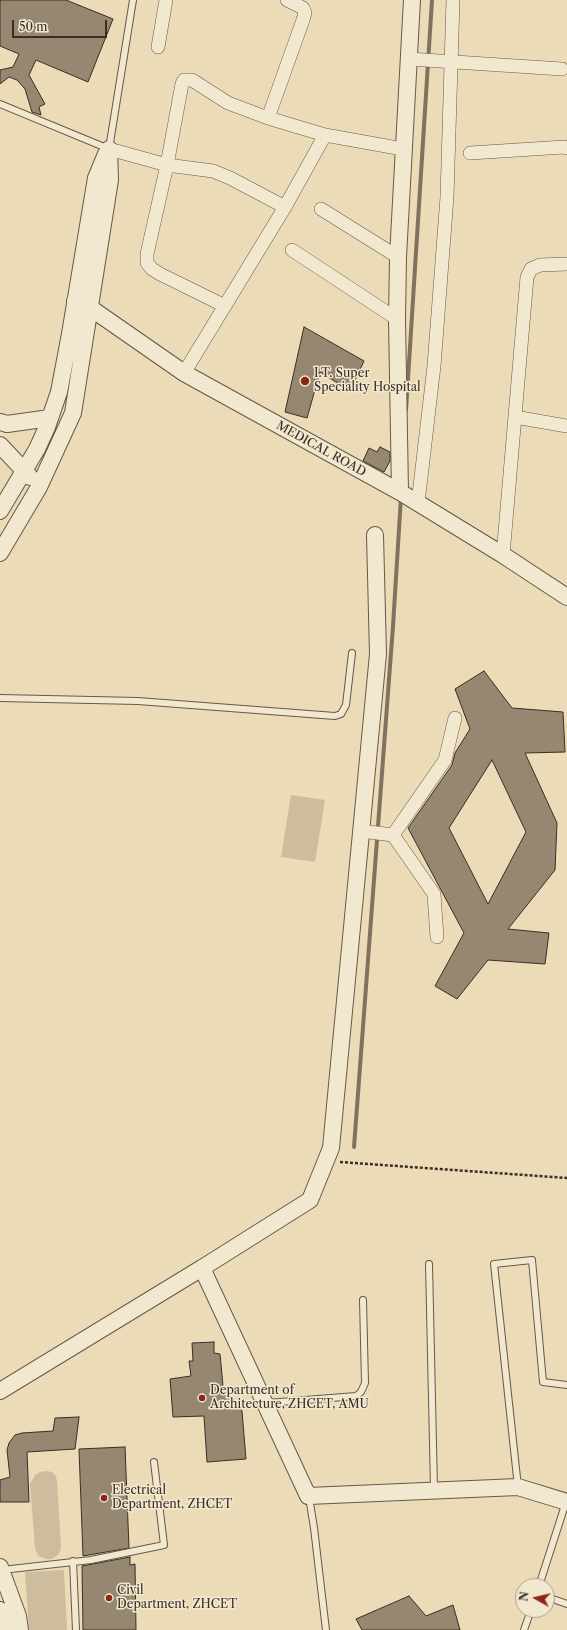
<!DOCTYPE html>
<html>
<head>
<meta charset="utf-8">
<style>
  body { margin:0 }
  #map { position:relative; width:567px; height:1630px; overflow:hidden; background:#ebdbb6; font-family:"Libre Caslon Text",serif }
  canvas { display:block }
  .north { position:absolute; left:515px; top:1578px; width:40px; height:40px; box-sizing:border-box; background:#f2e8d0; border:1px solid #a89d8c; border-radius:50%; rotate:278deg; font-size:11px; font-weight:700; line-height:16px; text-align:center; color:#3a2d27 }
  .north::after { content:''; display:block; margin:auto; width:14px; height:18px; background:#8f2418; clip-path:polygon(50% 0,100% 100%,50% 72%,0 100%) }
  .scale { position:absolute; left:12px; top:20px; width:95px; height:18px; box-sizing:border-box; border:2px solid #3a2d27; border-top:0; padding-left:5px; font-size:12px; line-height:14px; white-space:nowrap; color:#3a2d27; -webkit-text-stroke:3px #f2e8d0; paint-order:stroke }
</style>
</head>
<body>
<div id="map">
<canvas width="567" height="1630"></canvas>
<div class="north">N</div>
<div class="scale">50 m</div>
</div>
<script>
const c = document.querySelector('canvas').getContext('2d');
c.lineJoin = 'round';
function fillPath(path, color) { c.fillStyle = color; c.fill(path, 'evenodd'); }
const poly = rows => new Path2D(rows.map(r => 'M' + r).join(''));
function stroke(path, color, width, dash) { c.strokeStyle = color; c.lineWidth = width; c.lineCap = dash ? 'butt' : 'round'; c.setLineDash(dash || []); c.stroke(path); }
function label(font, color, halo, rows, align = 'center') {
  c.font = font + ' "Libre Caslon Text",serif'; c.lineWidth = 3; c.setLineDash([]); c.textBaseline = 'middle'; c.strokeStyle = halo; c.fillStyle = color; for (const [text, x, y, turn = 0] of rows) {
    c.save(); c.translate(x, y); c.rotate((+turn || 0) * Math.PI / 180); c.textAlign = isNaN(turn) ? turn : align; if (halo) c.strokeText(text, 0, 0); c.fillText(text, 0, 0); c.restore();
  }
}
fillPath(poly([
  [291,795,325,800,315,862,281,857],
  [46,1471,52,1472,56,1476,57,1482,61,1547,59,1554,52,1559,46,1559,38,1556,35,1548,30,1484,35,1475,40,1472],
  [64,1570,67,1630,29,1630,25,1572]
]), '#cdbd9e');
stroke(poly([
  [406,410,432,0],
  [354,1147,393,626,401,497]
]), '#80725f', 4);
const building = poly([
  [0,0,66,0,113,19,88,82,36,60,29,75,45,104,39,107,41,115,32,112,25,89,17,80,9,77,0,84,0,70,13,67,19,54,0,46,0,0],
  [304,327,364,361,350,391,320,372,307,418,285,412,304,327],
  [380,447,390,452,390,461,384,472,363,461,369,448,377,452,380,447],
  [484,671,512,708,563,712,565,752,525,753,557,823,555,870,508,929,549,933,545,964,488,960,457,999,435,986,464,933,408,828,452,765,455,753,470,729,455,689,484,671],
  [492,760,526,832,488,904,449,828,492,760],
  [214,1342,214,1353,220,1354,223,1386,242,1411,246,1459,207,1462,204,1416,173,1417,170,1379,191,1376,189,1361,193,1361,192,1343,214,1342],
  [79,1417,75,1449,27,1452,29,1502,0,1502,0,1480,10,1477,7,1450,9,1443,15,1435,22,1433,53,1431,55,1418,79,1417],
  [125,1447,129,1548,83,1556,79,1449,125,1447],
  [130,1557,130,1565,135,1564,136,1630,83,1630,82,1566,130,1557],
  [409,1596,426,1616,453,1605,460,1630,362,1630,356,1619,409,1596]
]);
fillPath(building, '#968771');
stroke(building, '#3a2d27', 1);
const service = poly([
  [0,104,109,149,133,0],
  [0,698,138,701,335,716,341,714,346,705,352,653],
  [429,1264,434,1489],
  [267,1403,356,1396,361,1392,365,1383,363,1300],
  [518,1487,494,1264,532,1260,543,1382,567,1385],
  [309,1497,314,1528,326,1630],
  [73,1561,76,1630],
  [2,1570,91,1560,164,1545,154,1462],
  [539,1586,566,1502],
  [547,1597,567,1604],
  [524,1630,531,1610]
]);
const minor = poly([
  [158,47,166,0],
  [409,59,562,69],
  [268,118,303,20,305,13,303,8,287,0],
  [109,149,167,165,213,171,230,178,285,207],
  [470,153,564,147,567,148],
  [321,209,398,257],
  [292,250,397,319],
  [225,306,160,274,152,269,147,263,147,254,167,165,182,84,184,80,192,80,228,103,268,118,325,135,403,149],
  [184,373,285,207,325,135],
  [515,417,567,426],
  [418,503,434,366,447,197,453,0],
  [503,555,527,277,531,269,540,265,567,264],
  [361,831,393,835,434,894,437,937],
  [393,835,445,760,455,718]
]);
const tertiary = poly([
  [75,301,89,307,184,373,400,492,503,555,567,597],
  [0,422,7,424,50,418],
  [0,445,30,477],
  [400,492,397,319,398,257,412,0],
  [0,511,37,449,47,427,59,392,70,334,96,178,106,154],
  [0,553,39,487,73,413,110,180,109,149],
  [202,1268,310,1200,331,1148,378,654,375,535],
  [0,1391,202,1268,308,1496,518,1487,567,1502],
  [0,1567,18,1616,20,1630],
  [0,1610,5,1630]
]);
stroke(service, '#66584b', 8);
stroke(minor, '#66584b', 14);
stroke(tertiary, '#66584b', 18);
stroke(poly([
  [340,1162,567,1178]
]), '#3a2d27', 2.5, [3, 2]);
stroke(service, '#f2e8d0', 6);
stroke(minor, '#f2e8d0', 13);
stroke(tertiary, '#f2e8d0', 16);
for (const [x, y, r, color] of [
  [305,381,5,"#8f2418"],
  [202,1398,4,"#8f2418"],
  [104,1498,4,"#8f2418"],
  [109,1598,4,"#8f2418"]
]) { const dot = new Path2D(); dot.arc(x, y, r, 0, 2 * Math.PI); c.fillStyle = color; c.fill(dot); stroke(dot, '#f2e8d0', 1.5); }
label('12px', '#3a2d27', '#f2e8d0', [
  ["I.T. Super",314,374],
  ["Speciality Hospital",314,388],
  ["Department of",210,1391],
  ["Architecture, ZHCET, AMU",210,1405],
  ["Electrical",112,1491],
  ["Department, ZHCET",112,1505],
  ["Civil",117,1591],
  ["Department, ZHCET",117,1605]
], 'left');
label('12px', '#3a2d27', '#f2e8d0', [
  ["MEDICAL ROAD",321,449,29]
]);
</script>
</body>
</html>
